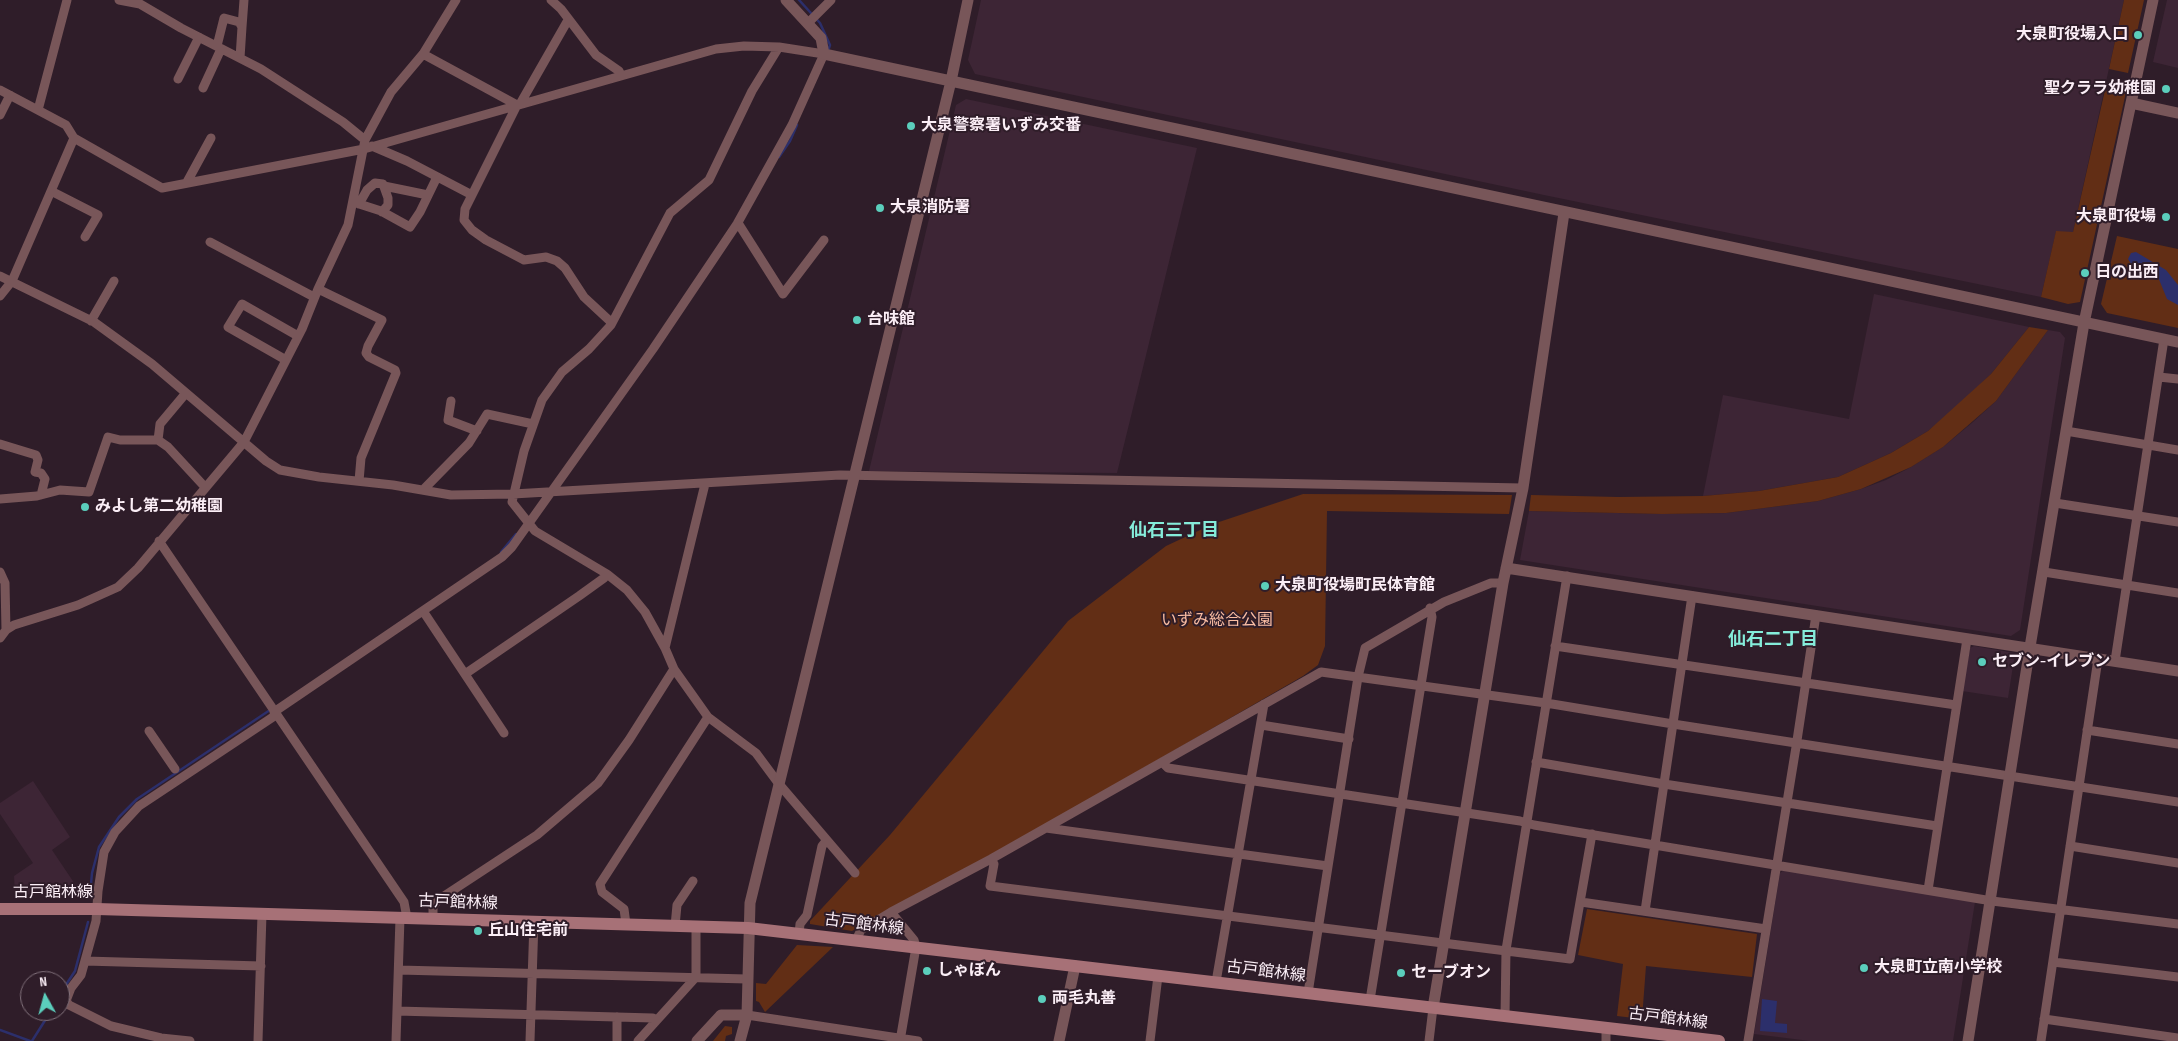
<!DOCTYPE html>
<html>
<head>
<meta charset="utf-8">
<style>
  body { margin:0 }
  #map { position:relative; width:2178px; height:1041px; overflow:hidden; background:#2f1d29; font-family:"Sofia Sans Condensed",sans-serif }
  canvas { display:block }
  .north { position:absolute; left:20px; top:971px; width:50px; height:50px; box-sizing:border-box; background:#2f1d29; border:1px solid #81717b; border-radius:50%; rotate:353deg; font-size:14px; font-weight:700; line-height:20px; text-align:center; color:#fbeef6 }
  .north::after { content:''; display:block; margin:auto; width:18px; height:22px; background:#5bcebc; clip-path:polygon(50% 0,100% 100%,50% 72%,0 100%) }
</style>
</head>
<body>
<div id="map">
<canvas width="2178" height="1041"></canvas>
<div class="north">N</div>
</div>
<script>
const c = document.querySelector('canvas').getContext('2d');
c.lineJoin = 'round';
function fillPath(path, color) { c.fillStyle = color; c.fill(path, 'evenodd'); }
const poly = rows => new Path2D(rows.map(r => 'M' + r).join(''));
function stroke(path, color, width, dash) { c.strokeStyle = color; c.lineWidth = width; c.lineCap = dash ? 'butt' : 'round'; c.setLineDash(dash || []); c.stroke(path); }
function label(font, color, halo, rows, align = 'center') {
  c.font = font + ' "Sofia Sans Condensed","Noto Sans JP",sans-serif'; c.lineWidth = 4; c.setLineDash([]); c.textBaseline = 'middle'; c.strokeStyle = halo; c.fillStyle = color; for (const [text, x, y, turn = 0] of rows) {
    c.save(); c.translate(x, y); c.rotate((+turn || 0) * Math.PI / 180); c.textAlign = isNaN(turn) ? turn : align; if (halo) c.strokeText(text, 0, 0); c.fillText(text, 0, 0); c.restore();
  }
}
fillPath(poly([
  [981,0,2124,0,2073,232,2056,232,2041,297,1544,195,975,74,968,60],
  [2167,0,2178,0,2178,68,2153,62],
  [966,99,1197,148,1117,473,869,471,956,105],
  [1874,294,2029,327,1991,374,1960,404,1928,431,1891,453,1838,477,1759,491,1703,496,1723,395,1849,419],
  [2048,330,2060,332,2065,338,2020,630,2011,636,1520,560,1529,511,1662,514,1726,513,1818,501,1861,489,1886,480,1911,467,1943,447,1973,422,1996,401],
  [1974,646,2015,653,2008,698,1962,691,1970,648],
  [33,781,70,837,52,850,83,896,15,894,14,876,33,863,0,814,0,803],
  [1784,870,1975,902,1953,1041,1810,1041,1754,1034,1780,873]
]), '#3d2535');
fillPath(poly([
  [2124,0,2144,0,2128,73,2109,69],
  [2114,89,2126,92,2080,302,2068,304,2041,297,2056,231,2073,232,2105,90,2113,92],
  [2117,236,2178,249,2178,328,2107,313,2101,304],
  [2029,327,2048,330,1996,401,1943,447,1911,467,1861,489,1818,501,1726,513,1662,514,1529,511,1531,495,1618,497,1703,496,1759,491,1838,477,1891,453,1928,431,1991,374],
  [1303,494,1512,495,1509,514,1327,511,1325,646,1318,665,1303,676,1000,851,889,909,852,931,810,924,810,921,890,835,1068,621,1166,546,1213,524],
  [1587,909,1757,934,1752,977,1646,966,1642,1019,1617,1016,1623,964,1578,955],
  [797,945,833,947,765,1012,759,1002,756,1001,756,983,766,984],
  [725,1026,732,1027,732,1034,726,1036,725,1041,713,1041]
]), '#622e15');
fillPath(poly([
  [2136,252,2166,270,2178,285,2178,305,2167,299,2158,277,2148,271,2135,270,2128,259,2131,253],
  [1762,999,1777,1001,1775,1023,1787,1024,1787,1033,1760,1031]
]), '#2c2f6b');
stroke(poly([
  [799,0,820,23,830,45,828,51],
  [779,157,790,141,797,125],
  [501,552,516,534],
  [90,895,92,873,99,847,119,817,137,799,270,710],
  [60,994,75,971,88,922],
  [0,1030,30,1041],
  [32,1041,51,1011]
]), '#2c2f6b', 2.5);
stroke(poly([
  [119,0,140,4,181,28,261,69,343,122,365,140],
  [551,0,561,9,596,55,619,71,621,75],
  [808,23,831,0],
  [242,27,244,0],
  [217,46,224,18,239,22,242,27,240,58],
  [779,47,752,91,709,180,670,213,611,325,589,349,562,372,542,400,524,451,512,502,535,531,607,574,627,590,645,612,665,648,674,669,708,717,756,753,779,784,855,873],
  [423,54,517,105,465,209,464,220,472,230,486,240,524,260,546,257,557,261,565,268,584,297,612,323],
  [178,79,199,37],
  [203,88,221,49],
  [0,90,66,125,74,138,162,188,364,149,716,49,744,46,779,47,824,54,792,125,737,224,653,349,512,547,502,557,274,712],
  [520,104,568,20],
  [38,110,67,0],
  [0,115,10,95],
  [372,146,407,161,472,195],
  [187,182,211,138],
  [384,186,428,195],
  [51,191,98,215,85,237],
  [353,202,381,211,410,227,420,212,437,177],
  [359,204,367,190,375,183,383,184,388,198,388,205,382,212],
  [738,223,783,294,824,240],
  [210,242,314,297],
  [0,276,94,322,152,364,266,461,280,470,319,477,393,485,451,495,513,494,840,475,1523,488],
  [318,289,382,320,368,346,366,353,369,357,395,370,396,373,361,458,359,481],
  [0,296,12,281,74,138],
  [91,321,114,281],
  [286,360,228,327,242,304,298,336],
  [2159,377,2178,379],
  [451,401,448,420,477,431],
  [2066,431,2178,450],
  [158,440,160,424,186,393],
  [0,444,36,455,38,460,35,472,41,473,45,479,41,495],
  [423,490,469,443,487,414,533,424],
  [0,499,37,496,60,490,89,492,108,437,120,440,158,440,168,447,204,486],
  [2055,503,2178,522],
  [159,541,404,902,407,918],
  [0,572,5,583,6,630],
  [2044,572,2178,593],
  [423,611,504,733],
  [0,638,6,630,14,625,78,605,118,587,138,568,244,442,302,329,318,289,348,225,365,140,391,92,423,54,456,0],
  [1555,646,1956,705],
  [665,648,705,484],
  [2115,661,2164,339],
  [465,674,579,596,604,578,607,574],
  [1261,725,1349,739],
  [2087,730,2178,744],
  [149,731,175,769],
  [1162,762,1168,768,1520,821,1534,825,1992,901,2178,924],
  [1536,762,1664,784,1937,826],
  [1046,828,1328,866],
  [2070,846,2178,863],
  [991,859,994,864,990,886,1570,959,1592,834],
  [1928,890,1967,639],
  [1581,902,1766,929],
  [1645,911,1692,596],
  [891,912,914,940,916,947,900,1041],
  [433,919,433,907,438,900,537,835,598,783,629,740,674,669],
  [626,924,624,909,602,892,600,884,708,717],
  [675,926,677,905,693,881],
  [799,934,800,924,807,915,822,846,826,841],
  [856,940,861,930,891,912,991,859,1321,672,1546,703,1673,724,2178,802],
  [85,961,261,966],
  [2053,962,2178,977],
  [399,970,747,979],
  [1216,982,1264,704],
  [1308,993,1358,677,1365,648,1444,602,1491,583,1503,583],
  [1370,1000,1432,617,1430,608],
  [397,1011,653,1018,657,1020],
  [747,1015,918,1041],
  [1505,1016,1506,950,1567,576],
  [2044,1019,2178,1038],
  [190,1041,161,1038,111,1026,69,1005,66,1001,71,988,81,975,96,921,98,891,104,852,115,832,139,806,276,715],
  [258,1041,262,914],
  [396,1041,400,918],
  [530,1041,534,921],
  [617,1041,617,1017],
  [638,1041,696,977,696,926],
  [1150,1041,1158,976],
  [1429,1041,1433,1008],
  [1606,1041,1606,1028],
  [1748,1041,1796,747,1816,615],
  [2041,1041,2098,659]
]), '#785659', 9);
stroke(poly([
  [786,0,821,38,824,54,2178,342],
  [2131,103,2178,113],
  [1506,568,2178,671],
  [1433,1008,1503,583,1523,488,1564,213],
  [697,1041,721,1015,747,1015],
  [740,1041,747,1015,750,903,951,81,968,0],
  [1059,1041,1075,966],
  [1968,1041,2030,647,2084,323,2153,0]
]), '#785659', 11);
stroke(poly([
  [0,909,97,909,748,928,1719,1041]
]), '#a77177', 12);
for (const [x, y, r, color] of [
  [2138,35,5,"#5bcebc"],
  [2166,89,5,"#5bcebc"],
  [911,126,5,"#5bcebc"],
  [880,208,5,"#5bcebc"],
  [2166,217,5,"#5bcebc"],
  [2085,273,5,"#5bcebc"],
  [857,320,5,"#5bcebc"],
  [85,507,5,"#5bcebc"],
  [1265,586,5,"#5bcebc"],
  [1982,662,5,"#5bcebc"],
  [478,931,5,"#5bcebc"],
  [1864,968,5,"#5bcebc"],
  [927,971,5,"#5bcebc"],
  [1401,973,5,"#5bcebc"],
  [1042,999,5,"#5bcebc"]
]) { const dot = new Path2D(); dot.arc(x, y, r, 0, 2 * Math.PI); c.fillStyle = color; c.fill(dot); stroke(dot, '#2f1d29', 2); }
label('bold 16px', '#fbeef6', '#2f1d29', [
  ["大泉町役場入口",2128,35,"right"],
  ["聖クララ幼稚園",2156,89,"right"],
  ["大泉警察署いずみ交番",921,126],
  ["大泉消防署",890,208],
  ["大泉町役場",2156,217,"right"],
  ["日の出西",2095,273],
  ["台味館",867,320],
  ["みよし第二幼稚園",95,507],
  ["大泉町役場町民体育館",1275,586],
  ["セブン-イレブン",1992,662],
  ["丘山住宅前",488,931],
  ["大泉町立南小学校",1874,968],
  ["しゃぼん",937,971],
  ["セーブオン",1411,973],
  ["両毛丸善",1052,999]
], 'left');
label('16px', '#fabda3', '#2f1d29', [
  ["いずみ総合公園",1217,621]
]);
label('16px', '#fbeef6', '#2f1d29', [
  ["古戸館林線",53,893],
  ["古戸館林線",458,903,2],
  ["古戸館林線",864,925,7],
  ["古戸館林線",1266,972,7],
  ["古戸館林線",1668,1019,7]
]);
label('bold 18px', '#85ecda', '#2f1d29', [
  ["仙石三丁目",1174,531],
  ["仙石二丁目",1773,640]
]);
</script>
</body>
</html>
